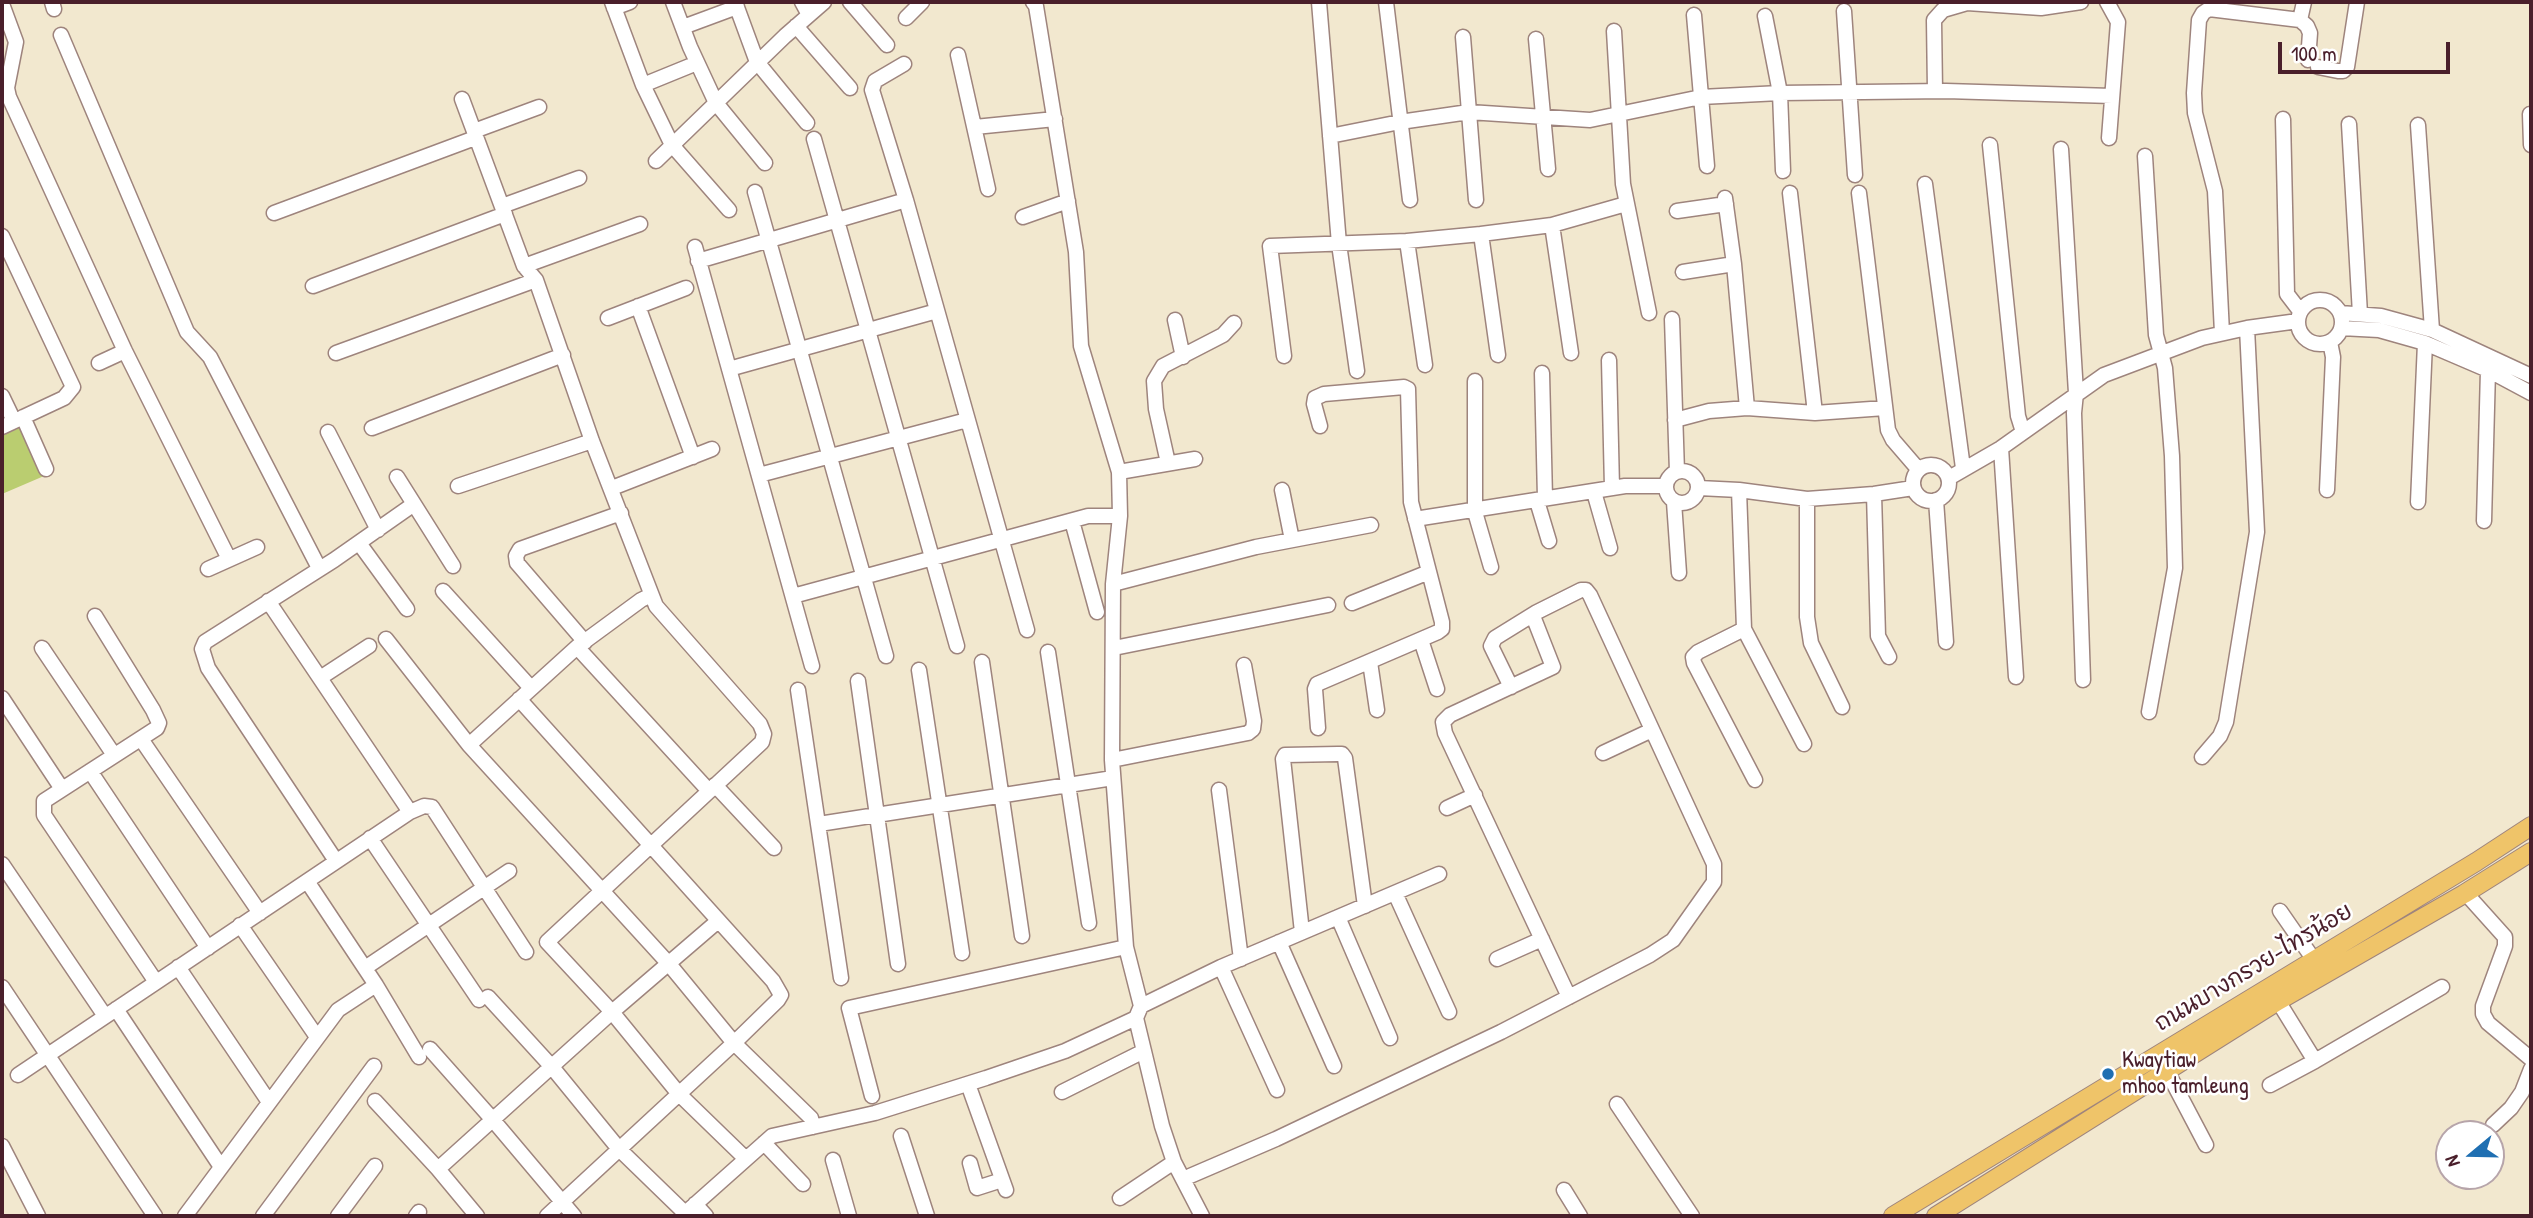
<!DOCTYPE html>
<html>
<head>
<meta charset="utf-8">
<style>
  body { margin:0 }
  #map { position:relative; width:2533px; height:1218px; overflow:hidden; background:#f2e8cf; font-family:"Patrick Hand",sans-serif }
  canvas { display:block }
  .frame { position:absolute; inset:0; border:4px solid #4a1f2b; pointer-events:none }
  .north { position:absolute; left:2435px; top:1120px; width:70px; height:70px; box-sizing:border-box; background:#fff; border:2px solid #b7a5aa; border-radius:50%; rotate:251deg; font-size:19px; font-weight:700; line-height:28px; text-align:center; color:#4a1f2b }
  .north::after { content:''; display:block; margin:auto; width:24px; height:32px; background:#1f6fb2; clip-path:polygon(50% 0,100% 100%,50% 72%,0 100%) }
  .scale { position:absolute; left:2278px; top:42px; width:172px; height:32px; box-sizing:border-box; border:4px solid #4a1f2b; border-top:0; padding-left:9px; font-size:21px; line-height:24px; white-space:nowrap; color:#4a1f2b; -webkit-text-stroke:5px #fff; paint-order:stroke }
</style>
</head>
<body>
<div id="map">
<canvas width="2533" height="1218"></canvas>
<div class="frame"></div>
<div class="north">N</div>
<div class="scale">100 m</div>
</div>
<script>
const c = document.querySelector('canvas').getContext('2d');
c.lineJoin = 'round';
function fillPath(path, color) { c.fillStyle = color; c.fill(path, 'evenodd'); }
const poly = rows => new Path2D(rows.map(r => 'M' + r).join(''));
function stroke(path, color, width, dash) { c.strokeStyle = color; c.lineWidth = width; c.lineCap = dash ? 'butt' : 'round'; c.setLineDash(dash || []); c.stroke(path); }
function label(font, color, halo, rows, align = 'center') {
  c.font = font + ' "Patrick Hand","Playpen Sans Thai",sans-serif'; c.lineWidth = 5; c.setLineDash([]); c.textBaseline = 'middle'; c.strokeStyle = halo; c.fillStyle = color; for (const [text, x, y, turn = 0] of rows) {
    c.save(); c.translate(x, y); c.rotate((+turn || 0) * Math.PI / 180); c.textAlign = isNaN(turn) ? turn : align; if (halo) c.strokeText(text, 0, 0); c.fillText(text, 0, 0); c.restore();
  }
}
fillPath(poly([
  [19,428,24,432,44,476,2,494,2,436]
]), '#bacd70');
const minor = poly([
  [52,2,54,9],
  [612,2,643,85,672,145,729,210],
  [673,2,690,47,716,103,765,163],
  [735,2,757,62,807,123],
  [802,2,809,15],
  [850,2,887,45],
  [1033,2,1036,6,1076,252,1081,346,1119,472,1120,516,1113,584,1112,760,1126,947,1141,1006,1136,1018,1162,1126,1174,1162,1202,1216],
  [1319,2,1339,244,1357,371],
  [1386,2,1410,200],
  [2107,2,2118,22,2109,138],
  [2,4,16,42,7,88,9,97,125,351,229,559],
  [614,8,630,2],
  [1844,11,1855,175],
  [1694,15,1707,166],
  [1765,16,1780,93,1783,171],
  [906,18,922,2],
  [2300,20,2304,2],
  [796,26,850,88],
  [683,27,737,7],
  [1614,31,1623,184,1649,313],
  [61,35,187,332,210,357,319,568],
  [1463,37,1476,200],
  [1536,39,1548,169],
  [958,55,988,189],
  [904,64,875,81,872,90,906,200,1027,630],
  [2318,67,2338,71,2343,71,2347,67,2357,2],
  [643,85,697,63],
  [1935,91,1934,20,1943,10,1967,3,2041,8,2081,2],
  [462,99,524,266,536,280,592,441,656,606,760,724,764,734,762,742,547,942,612,1012,679,1094,746,1159],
  [2530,114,2531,145],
  [2283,119,2287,294,2300,311],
  [2349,124,2360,314],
  [2418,125,2432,330],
  [975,127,1055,119],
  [474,131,539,107],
  [1330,136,1400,122,1469,112,1590,120,1701,97,1780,93,1946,91,2112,96],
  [814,139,957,646],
  [1990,145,2018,416,2023,432],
  [2061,149,2076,393,2074,413,2083,680],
  [2145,156,2156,335,2165,368,2172,456,2175,568,2149,712],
  [656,161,785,36,824,2],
  [1925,184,1963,468],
  [755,192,886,656],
  [1790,193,1815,413],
  [1859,193,1888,430,1893,440,1918,469],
  [1725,198,1734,264,1747,408],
  [502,206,579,178],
  [1677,211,1726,204],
  [274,213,475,138],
  [1023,217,1068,201],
  [1552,225,1571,353],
  [1481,234,1498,355],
  [2,236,73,387,64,398,2,427],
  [1407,241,1425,365],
  [695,247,812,666],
  [698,261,906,200],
  [524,266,640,224],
  [1683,272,1734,264],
  [313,286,505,214],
  '2298 322a22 22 0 1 1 44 0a22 22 0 1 1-44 0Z',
  [638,306,693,457],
  [2340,313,2381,316,2432,330,2531,376],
  [608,318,686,288],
  [1672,319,1677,472],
  [1175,320,1183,357],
  [2341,328,2379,330,2425,343,2488,370,2531,393],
  [2222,333,2215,191,2195,113,2194,93,2199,20,2203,13,2209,9,2300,20,2307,26,2310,33,2308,60],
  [336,353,536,280],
  [1284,356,1270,246,1407,241,1481,234,1552,225,1626,204],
  [1609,360,1612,488],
  [99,363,125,351],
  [729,369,937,311],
  [1542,373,1545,498],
  [1475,381,1475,512,1491,567],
  [2,396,14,421],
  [23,417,46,469],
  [1675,420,1709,411,1747,408,1815,413,1885,408],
  [372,428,563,355],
  [328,432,378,530],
  [2001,448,2016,677],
  [1168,463,1156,409,1154,381,1163,366,1223,335,1234,323],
  '1913 483a18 18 0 1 1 36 0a18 18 0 1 1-36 0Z',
  '1666 487a16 16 0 1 1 32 0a16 16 0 1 1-32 0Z',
  [1119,472,1195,459],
  [759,475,967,420],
  [397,477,453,566],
  [1949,478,2001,448,2104,375,2202,338,2247,328,2298,321],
  [458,486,592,441],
  [612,488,712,449],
  [1699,488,1739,490,1807,499,1874,494,1913,488],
  [1282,490,1292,540],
  [1739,490,1744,629,1804,744],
  [2327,490,2333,357,2330,342],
  [1594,492,1610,548],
  [1874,494,1878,636,1889,657],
  [1807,499,1807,617,1811,643,1842,707],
  [1936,500,1946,642],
  [1537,501,1549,541],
  [1674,502,1679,573],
  [2418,502,2425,343],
  [1415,519,1625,486,1666,486],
  [1072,521,1097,612],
  [2484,521,2488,370],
  [359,543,407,609],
  [208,569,257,547],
  [1113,584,1256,547,1371,525],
  [443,591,531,688],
  [651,595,641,600,577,647,469,745,669,964,734,1043,811,1118,813,1127],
  [793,596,1088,516,1120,516],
  [268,601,410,812],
  [1352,603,1429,572],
  [95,616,153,710,159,723,157,728,44,801,44,815,156,982],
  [1533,616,1553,667,1450,715,1443,722,1445,733,1569,997],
  [1744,629,1698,652,1693,657,1694,663,1755,780],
  [386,639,469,745],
  [1421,640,1437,689],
  [585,642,517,563,516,556,520,549,621,513],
  [577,647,709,791],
  [42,648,114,755],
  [1114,648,1328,605],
  [1048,652,1089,923],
  [982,662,1022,936],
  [1370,662,1377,710],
  [919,670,962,953],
  [320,678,369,646],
  [858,681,898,964],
  [798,690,841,978],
  [2,698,62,789],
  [519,699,773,981,781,995,778,1000,734,1043,547,1216],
  [1318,728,1315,689,1317,684,1438,632,1442,629,1442,622,1411,502,1408,389,1404,387,1324,394,1315,398,1314,404,1320,426],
  [141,739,260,913],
  [1603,753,1652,730],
  [2202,757,2220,736,2226,722,2257,532,2247,328],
  [1112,760,1248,733,1253,729,1254,721,1244,665],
  [90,771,208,948],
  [715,785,774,848],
  [1219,790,1241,959],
  [1447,808,1475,795],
  [819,824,1113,778],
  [370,838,479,1000],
  [336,861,208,668,202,649,205,642,334,560,414,504],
  [2,864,105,1016],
  [307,881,376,985,419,1057],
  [1395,893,1449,1012],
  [2464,894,2470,898,2505,937,2505,946,2483,1006,2483,1014,2488,1023,2531,1059],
  [2280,911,2314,960],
  [1338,917,1390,1038],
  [240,925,317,1037],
  [1302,932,1283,759,1285,755,1338,754,1342,754,1345,758,1365,906],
  [1279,942,1334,1066],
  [1497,959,1542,939],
  [178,967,269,1102],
  [1221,967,1277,1090],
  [365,968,509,871],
  [2,987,155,1216],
  [488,997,552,1067,619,1149,685,1213],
  [2278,1001,2315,1061,2442,987],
  [1141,1006,1221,967,1439,874],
  [116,1009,221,1167],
  [430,1049,493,1120,574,1216],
  [2167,1071,2206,1145],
  [18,1075,410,812,424,806,432,807,526,952],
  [968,1084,1006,1190],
  [2270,1085,2315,1061],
  [1062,1092,1144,1051],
  [872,1096,849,1008,1126,947],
  [375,1101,438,1169,477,1216],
  [1617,1104,1692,1216],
  [2493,1125,2511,1108,2522,1092,2531,1069],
  [901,1136,927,1216],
  [764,1143,803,1184],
  [2,1146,38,1216],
  [833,1160,849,1216],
  [970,1163,977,1188,1002,1180],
  [438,1169,612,1012,718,921],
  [1183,1179,1276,1139,1501,1032,1650,955,1673,940,1714,882,1714,864,1590,595,1586,590,1581,590,1537,612,1495,638,1491,646,1511,687],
  [1564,1190,1580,1216],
  [1120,1198,1174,1162],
  [695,1204,706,1216],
  [185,1216,338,1010,376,985],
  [263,1216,374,1066],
  [338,1216,375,1166],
  [416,1216,419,1212],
  [682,1216,772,1136,875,1113,986,1078,1065,1051,1136,1018]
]);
const major = poly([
  [1893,1216,2476,862,2531,826],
  [1936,1216,2278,1001,2464,894,2531,852]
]);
stroke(minor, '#9e847d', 17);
stroke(major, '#9e847d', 20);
stroke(minor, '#fff', 14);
stroke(major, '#efc469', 18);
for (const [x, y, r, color] of [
  [2108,1074,7,"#1f6fb2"]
]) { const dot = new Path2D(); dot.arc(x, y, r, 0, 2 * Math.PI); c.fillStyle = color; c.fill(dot); stroke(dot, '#fff', 2.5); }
label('23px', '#4a1f2b', '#fff', [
  ["ถนนบางกรวย-ไทรน้อย",2254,968,-31]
]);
label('23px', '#4a1f2b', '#fff', [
  ["Kwaytiaw",2122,1061],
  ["mhoo tamleung",2122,1087]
], 'left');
</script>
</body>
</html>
